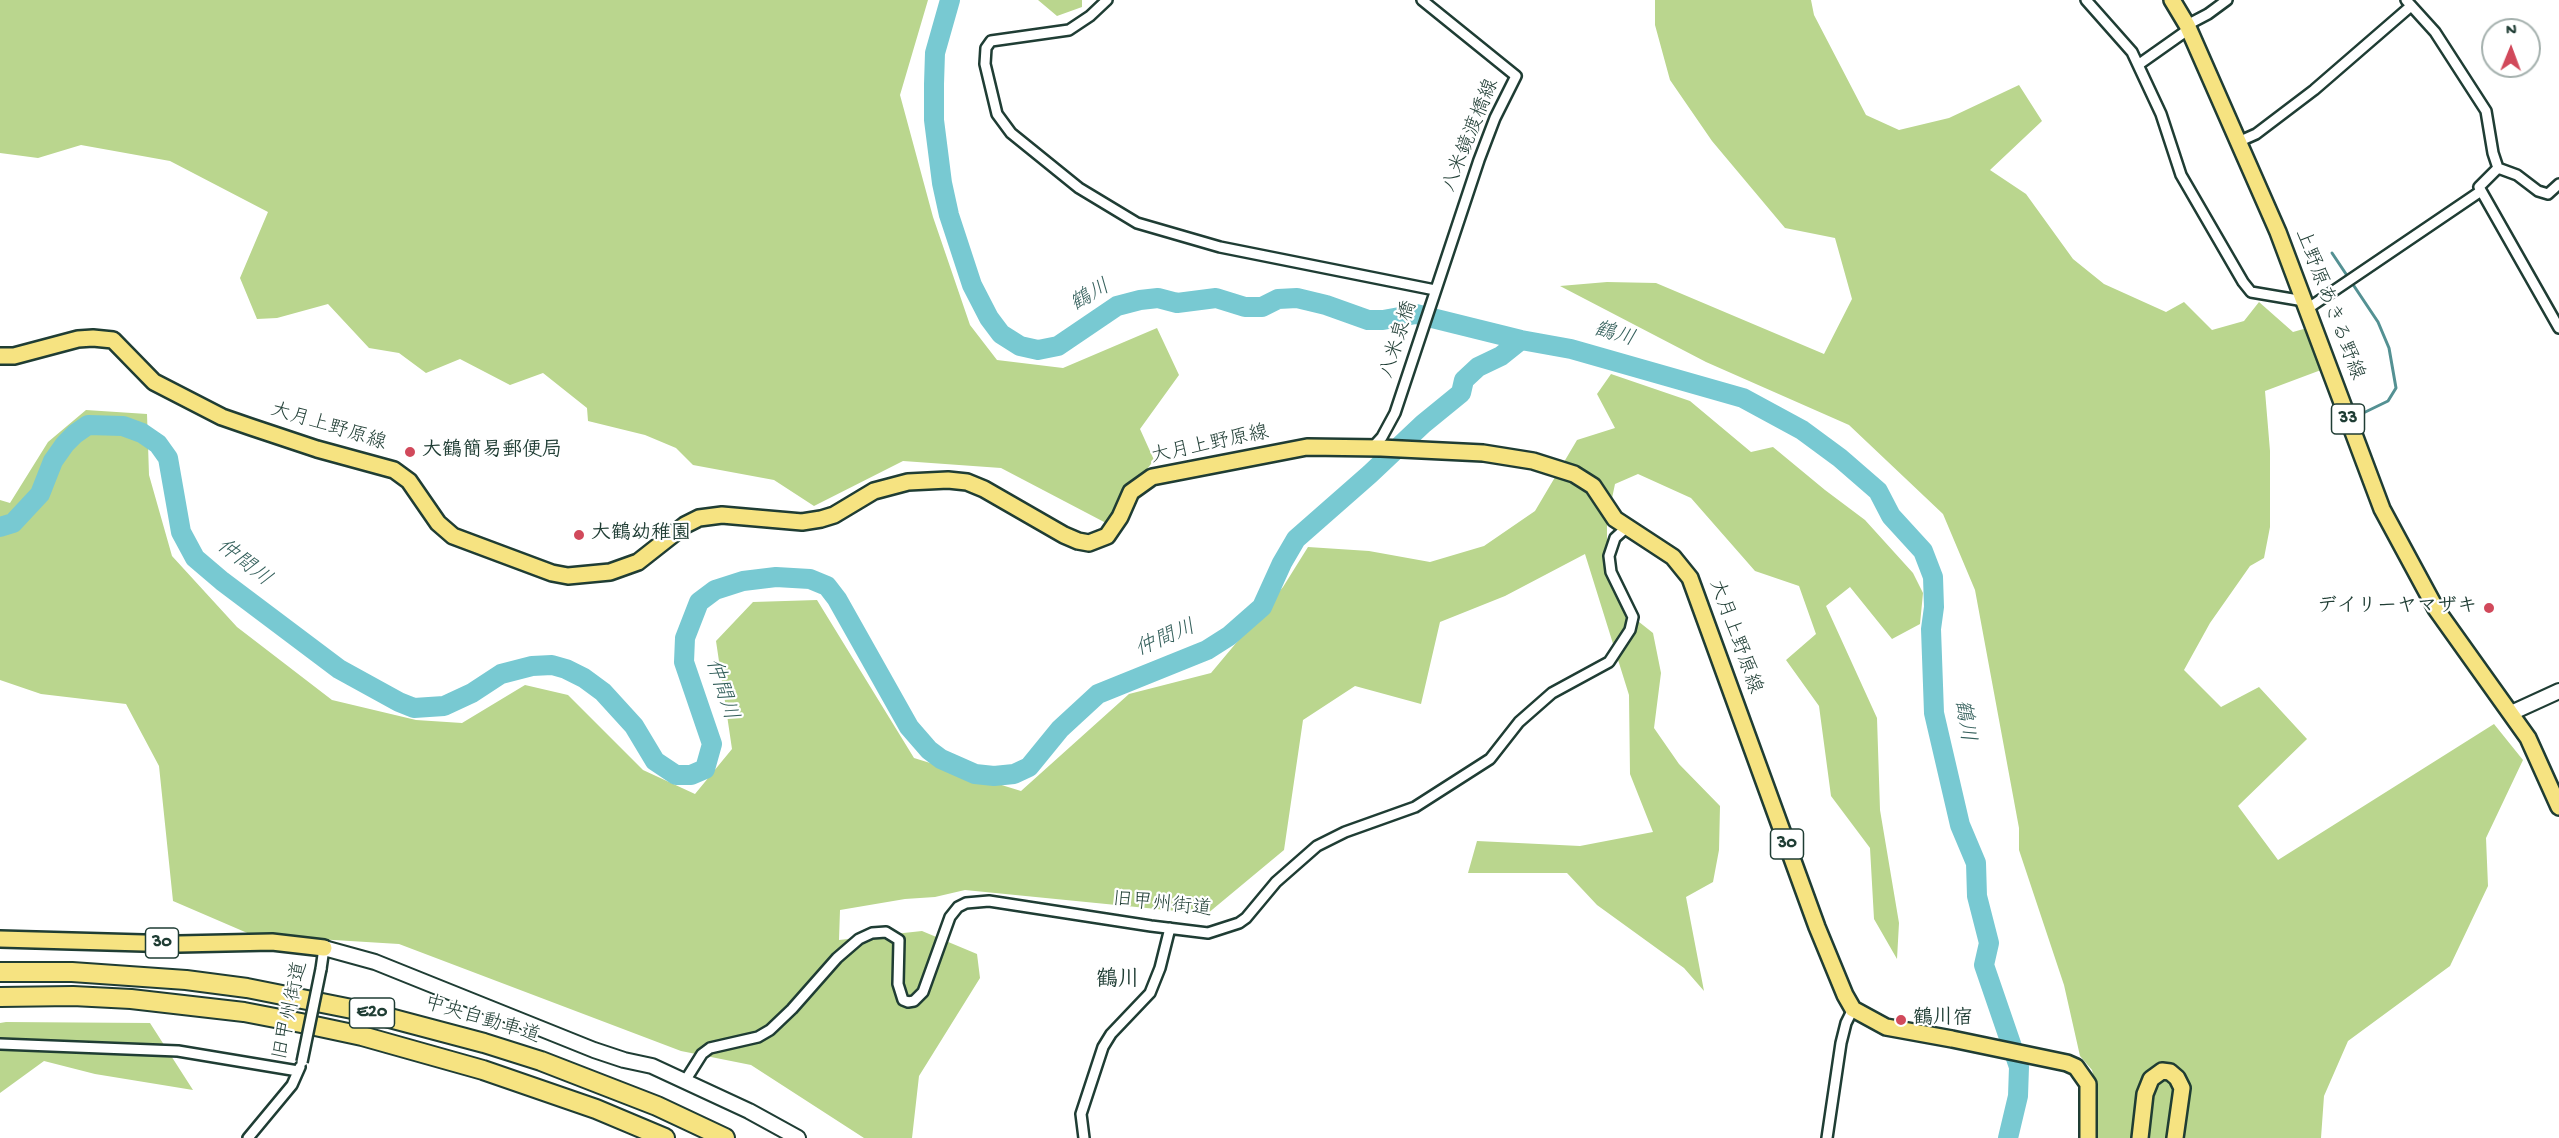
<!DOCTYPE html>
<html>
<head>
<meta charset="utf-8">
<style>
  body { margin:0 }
  #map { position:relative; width:2559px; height:1138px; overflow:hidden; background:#fff; font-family:"Gochi Hand",sans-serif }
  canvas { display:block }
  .north { position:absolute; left:2481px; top:18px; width:60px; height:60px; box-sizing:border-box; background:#fff; border:2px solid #a5b1ae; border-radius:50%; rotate:1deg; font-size:16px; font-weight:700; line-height:24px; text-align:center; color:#1f3d34 }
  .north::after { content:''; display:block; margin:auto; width:21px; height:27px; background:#d1495b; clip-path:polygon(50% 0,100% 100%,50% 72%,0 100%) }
</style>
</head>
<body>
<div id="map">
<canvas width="2559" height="1138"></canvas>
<div class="north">N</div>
</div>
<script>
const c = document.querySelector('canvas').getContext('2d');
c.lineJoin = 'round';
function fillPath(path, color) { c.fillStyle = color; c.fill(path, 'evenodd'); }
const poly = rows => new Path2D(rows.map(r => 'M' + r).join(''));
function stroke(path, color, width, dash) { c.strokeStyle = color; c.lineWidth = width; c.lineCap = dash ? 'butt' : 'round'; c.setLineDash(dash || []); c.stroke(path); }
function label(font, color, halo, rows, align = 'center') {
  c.font = font + ' "Gochi Hand","Klee One",sans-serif'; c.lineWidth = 4.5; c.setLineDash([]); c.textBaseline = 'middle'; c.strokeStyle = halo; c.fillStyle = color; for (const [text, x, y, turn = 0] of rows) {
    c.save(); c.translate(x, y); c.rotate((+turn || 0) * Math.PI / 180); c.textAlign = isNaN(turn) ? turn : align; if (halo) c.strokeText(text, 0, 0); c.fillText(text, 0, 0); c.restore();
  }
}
fillPath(poly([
  [0,0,928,0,900,95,933,217,970,325,997,360,1063,368,1157,328,1179,375,1140,429,1154,460,1106,523,1001,468,903,461,814,506,774,480,693,465,676,448,645,435,588,421,587,408,543,373,510,385,460,359,426,373,399,353,369,348,328,304,277,318,257,319,240,278,268,212,170,161,81,145,38,158,0,153],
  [1038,0,1082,0,1082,7,1057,16],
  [1655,0,1811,0,1814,15,1866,115,1899,130,1949,118,2019,85,2042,121,1990,170,2026,194,2073,259,2104,284,2166,312,2184,302,2212,330,2244,321,2259,302,2293,332,2314,326,2329,367,2265,391,2270,451,2270,527,2264,558,2250,566,2210,623,2184,670,2221,707,2259,687,2307,739,2238,806,2278,860,2494,724,2523,760,2486,838,2488,886,2450,966,2348,1041,2324,1096,2321,1138,2098,1138,2095,1082,2092,1070,2080,1056,2064,985,2019,850,2019,828,1975,590,1943,514,1849,425,1706,362,1560,286,1607,282,1656,283,1824,354,1852,299,1835,238,1785,228,1712,141,1670,80,1655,25],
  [1611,374,1690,401,1751,452,1773,447,1825,490,1865,520,1913,573,1923,593,1920,624,1892,639,1850,587,1826,606,1877,718,1880,810,1899,923,1897,959,1874,919,1870,848,1831,796,1819,706,1786,660,1816,634,1799,586,1755,571,1691,498,1638,474,1615,484,1607,522,1607,551,1629,614,1653,633,1661,673,1654,728,1679,764,1720,806,1719,850,1713,882,1686,897,1704,991,1684,968,1597,905,1567,873,1468,873,1477,841,1580,846,1653,832,1630,774,1629,695,1585,554,1505,596,1440,622,1421,704,1355,686,1303,720,1284,850,1207,914,965,890,935,897,905,899,840,910,839,940,922,931,977,954,980,978,919,1076,912,1138,864,1138,751,1065,681,1051,399,944,252,935,173,901,159,766,126,704,41,694,0,680,0,500,10,503,48,442,86,410,147,414,149,475,172,556,237,627,332,700,416,720,462,723,525,685,568,695,643,770,695,794,732,749,716,641,753,602,817,600,914,758,1021,791,1129,694,1211,673,1283,587,1308,547,1369,551,1430,562,1484,546,1535,511,1577,440,1615,428,1597,394],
  [6,1022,150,1023,193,1090,95,1074,44,1061,0,1093,0,1023]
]), '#bad68e');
stroke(poly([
  [2332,253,2378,322,2389,348,2396,388,2388,401,2355,417]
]), '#549193', 3);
stroke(poly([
  [950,0,935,53,934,84,934,120,942,183,949,215,972,285,989,318,1001,334,1020,346,1038,350,1058,346,1117,306,1140,300,1158,298,1177,303,1216,298,1245,307,1262,307,1278,299,1297,298,1326,305,1368,320,1383,320,1416,314,1521,340,1571,349,1743,398,1802,430,1840,458,1878,491,1891,516,1923,551,1933,577,1934,607,1931,629,1934,713,1960,825,1976,863,1977,896,1989,943,1984,965,2019,1067,2018,1096,2008,1138],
  [0,527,13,523,40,494,53,461,65,444,75,434,88,425,123,426,142,433,158,444,168,458,181,532,195,558,222,581,339,669,399,702,414,708,444,706,472,693,501,674,532,666,552,665,566,669,584,678,603,692,634,726,655,761,676,775,691,775,705,769,712,744,684,662,685,638,699,602,715,590,743,581,776,577,810,579,827,586,837,599,909,727,929,750,941,759,975,774,994,776,1014,774,1029,767,1060,729,1098,694,1207,650,1229,636,1262,607,1282,563,1296,539,1370,474,1423,424,1461,393,1464,380,1478,367,1501,356,1521,340]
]), '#78c9d2', 20);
const street = poly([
  [1107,0,1090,16,1069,30,991,41,986,48,985,64,997,114,1011,133,1079,188,1137,223,1220,247,1435,290],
  [2086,0,2132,52,2161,114,2181,175,2243,282,2251,292,2304,301],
  [2406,0,2435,32,2486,111,2493,153,2498,168,2479,187,2559,328],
  [2187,25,2208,14,2227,0],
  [2138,65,2189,29],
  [2238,142,2256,134,2314,90,2411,6],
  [2498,168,2517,175,2538,191,2548,194,2559,184],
  [2307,309,2481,191],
  [1372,448,1382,437,1395,413,1479,160,1495,118,1516,76,1422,0],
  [321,969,324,948],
  [0,1044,178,1051,298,1071],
  [685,1081,702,1054,710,1048,758,1037,770,1030,792,1009,837,958,859,939,872,933,886,932,899,940,898,984,903,1000,908,1002,914,1001,923,992,950,917,958,907,966,903,989,901,1151,926,1208,933,1239,923,1246,918,1276,882,1317,846,1345,832,1415,807,1490,759,1519,722,1552,693,1609,662,1630,630,1633,617,1611,572,1609,556,1615,538,1627,527],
  [248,1138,292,1085,300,1067],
  [1084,1138,1081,1114,1103,1047,1111,1034,1150,993,1160,968,1170,928],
  [1827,1138,1841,1043,1846,1023,1853,1009]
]);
const secondary = poly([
  [2511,713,2559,691],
  [324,948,375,962,594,1050,624,1060,652,1066,749,1111,798,1138]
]);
const primary = poly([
  [2172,0,2187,25,2278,232,2382,509,2436,609,2528,738,2559,807],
  [0,356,14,356,78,339,93,338,113,340,154,382,222,417,251,427,317,449,394,470,409,481,438,523,453,536,552,573,568,576,610,572,638,562,685,525,699,518,722,515,802,522,821,519,834,515,874,491,908,482,948,480,967,482,984,489,1064,535,1078,541,1089,543,1107,536,1120,517,1131,492,1152,477,1307,447,1381,448,1483,453,1533,461,1574,474,1593,486,1615,519,1673,557,1690,578,1817,927,1845,995,1853,1009,1886,1027,1952,1039,2067,1063,2076,1067,2088,1084,2088,1138],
  [0,939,179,944,272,942,324,948],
  [2140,1138,2145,1094,2151,1079,2162,1071,2170,1072,2177,1078,2182,1088,2175,1138]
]);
const highway = poly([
  [0,972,72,972,186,980,247,988,367,1012,484,1043,541,1061,657,1106,725,1138],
  [0,997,73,996,131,999,244,1012,301,1023,362,1036,483,1070,596,1109,665,1138]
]);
stroke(street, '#1f3d34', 14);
stroke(secondary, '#1f3d34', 18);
stroke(primary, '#1f3d34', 20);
stroke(highway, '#1f3d34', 22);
stroke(street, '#fff', 9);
stroke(secondary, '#fff', 14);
stroke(primary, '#f6e381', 15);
stroke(highway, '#f6e381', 18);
const streetBridge = poly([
  [302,1062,321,969]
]);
stroke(streetBridge, '#1f3d34', 14, []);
stroke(streetBridge, '#fff', 9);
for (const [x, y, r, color] of [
  [410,452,6,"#d1495b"],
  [579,535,6,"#d1495b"],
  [2489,608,6,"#d1495b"],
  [1901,1020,6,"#d1495b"]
]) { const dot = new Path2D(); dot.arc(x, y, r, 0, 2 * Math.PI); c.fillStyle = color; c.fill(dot); stroke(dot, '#fff', 2); }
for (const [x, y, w] of [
  [2348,419,33],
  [1787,844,33],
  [162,943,33],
  [372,1013,45]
]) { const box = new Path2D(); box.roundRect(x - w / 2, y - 15, w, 30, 4.5); c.fillStyle = '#fff'; c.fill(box); stroke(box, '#1f3d34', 1.5); }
label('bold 18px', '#1f3d34', null, [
  ["33",2348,419],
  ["30",1787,844],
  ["30",162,943],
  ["E20",372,1013]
]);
label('20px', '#1f3d34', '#fff', [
  ["八米鏡渡橋線",1472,136,-68],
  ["上野原あきる野線",2328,305,69],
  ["八米泉橋",1400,340,-72],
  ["大月上野原線",328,428,17],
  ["大月上野原線",1210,446,-12],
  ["大月上野原線",1734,637,70],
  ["旧甲州街道",1162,906,6],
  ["旧甲州街道",292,1011,-78],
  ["中央自動車道",482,1021,17]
]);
label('bold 20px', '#1f3d34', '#fff', [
  ["大鶴簡易郵便局",422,452],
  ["大鶴幼稚園",591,535],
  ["デイリーヤマザキ",2477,608,"right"],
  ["鶴川宿",1913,1020]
], 'left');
label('italic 21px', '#35605c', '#fff', [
  ["鶴川",1091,297,-30],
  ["鶴川",1614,336,16],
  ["仲間川",243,564,38],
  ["仲間川",1166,640,-23],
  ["仲間川",720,690,72],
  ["鶴川",1963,721,81]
]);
label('bold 22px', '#1f3d34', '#fff', [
  ["鶴川",1118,982]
]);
</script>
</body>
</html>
